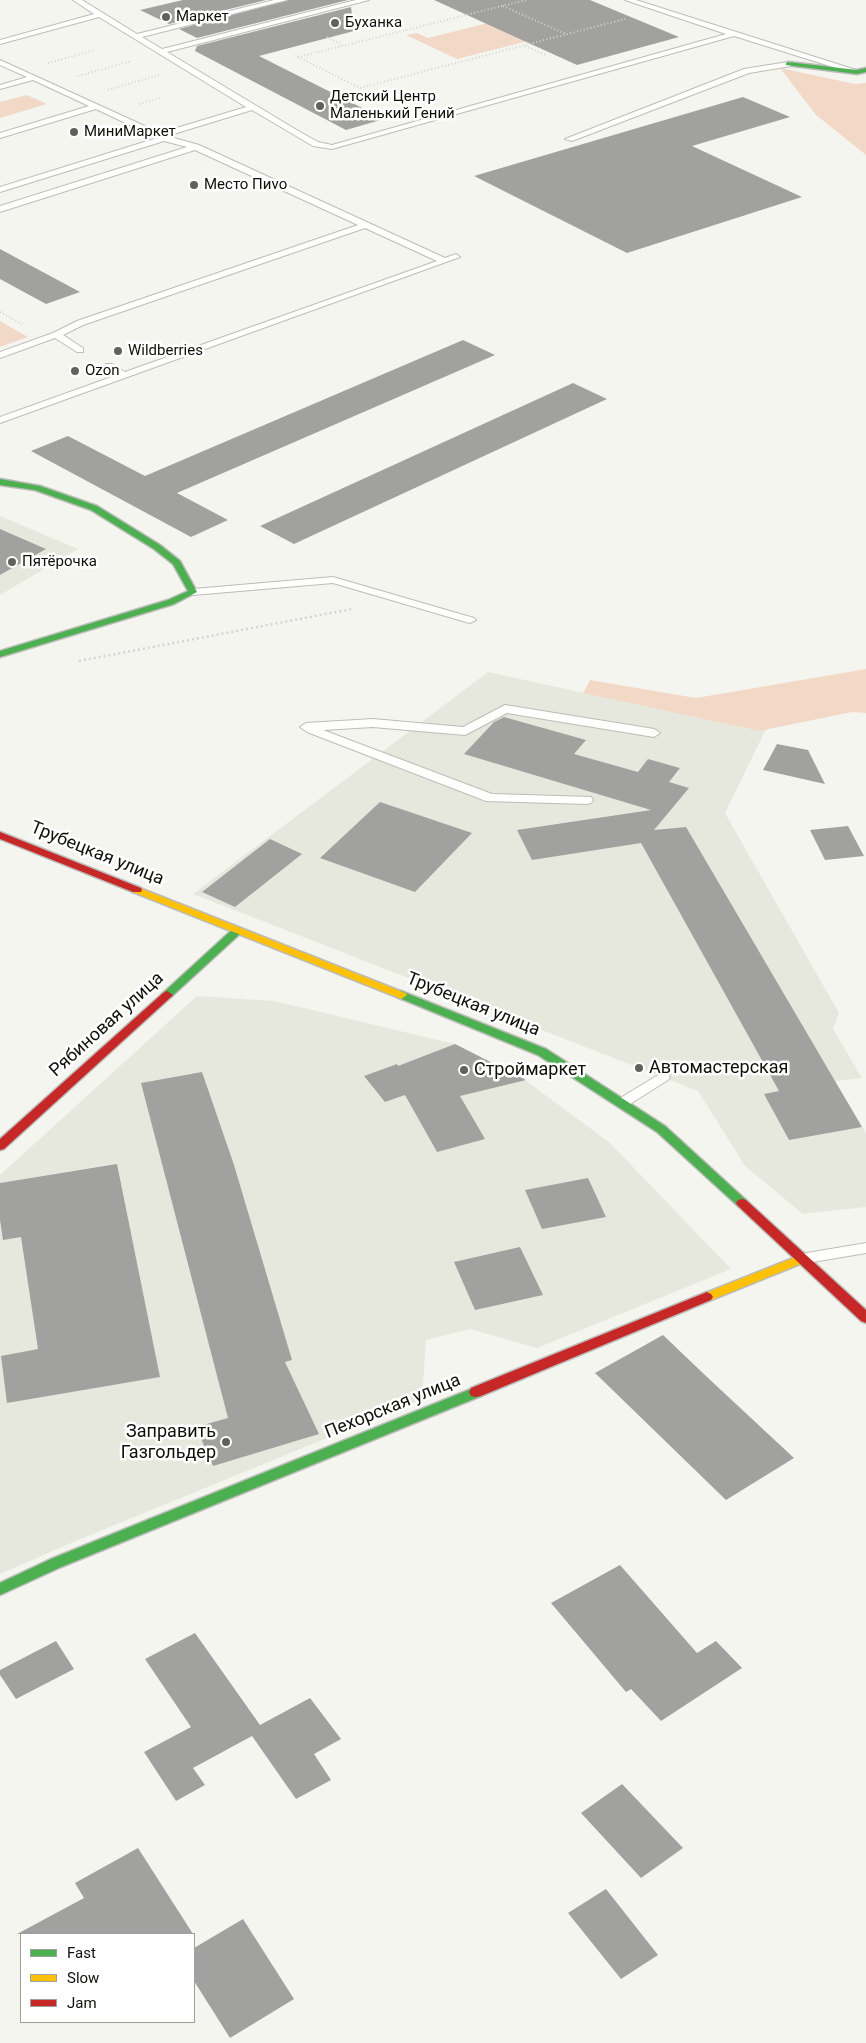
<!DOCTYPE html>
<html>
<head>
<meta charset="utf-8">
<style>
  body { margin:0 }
  #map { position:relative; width:866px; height:2043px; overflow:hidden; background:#f5f5f0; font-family:Roboto,sans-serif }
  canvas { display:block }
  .legend { position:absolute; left:20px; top:1933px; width:175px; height:90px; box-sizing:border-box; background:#fff; border:1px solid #9f9f9e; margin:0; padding:6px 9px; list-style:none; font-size:15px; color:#0f100d }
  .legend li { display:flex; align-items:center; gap:10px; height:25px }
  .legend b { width:25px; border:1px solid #9f9f9e }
</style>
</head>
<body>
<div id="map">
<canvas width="866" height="2043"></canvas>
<ul class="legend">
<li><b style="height:6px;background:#4caf50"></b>Fast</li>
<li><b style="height:6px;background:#ffc107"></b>Slow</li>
<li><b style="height:6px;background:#c62828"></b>Jam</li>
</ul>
</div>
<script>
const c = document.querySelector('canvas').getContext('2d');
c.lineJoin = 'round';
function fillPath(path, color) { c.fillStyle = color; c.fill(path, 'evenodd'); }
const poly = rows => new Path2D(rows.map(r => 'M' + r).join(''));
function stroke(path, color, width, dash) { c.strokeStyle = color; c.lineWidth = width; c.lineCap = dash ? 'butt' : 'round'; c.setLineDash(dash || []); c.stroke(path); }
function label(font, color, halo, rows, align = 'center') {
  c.font = font + ' Roboto,sans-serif'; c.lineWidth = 5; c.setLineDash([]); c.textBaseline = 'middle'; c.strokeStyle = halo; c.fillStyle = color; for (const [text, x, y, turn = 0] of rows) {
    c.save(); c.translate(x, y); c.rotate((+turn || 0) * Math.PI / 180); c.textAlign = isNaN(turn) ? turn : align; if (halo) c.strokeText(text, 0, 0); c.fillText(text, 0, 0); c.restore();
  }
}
fillPath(poly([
  [0,516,78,549,0,595],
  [488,672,759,731,766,729,725,813,839,1013,833,1029,862,1078,835,1081,866,1133,866,1207,803,1214,745,1166,698,1091,193,894],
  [197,996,274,1001,455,1044,525,1080,610,1143,731,1269,537,1348,470,1329,426,1340,422,1399,76,1541,0,1574,0,1175]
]), '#e7e8dd');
fillPath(poly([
  [516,16,556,34,457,59,406,35,417,33,428,38],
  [780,68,855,84,866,83,866,155,816,115],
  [27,95,47,104,0,118,0,102],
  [0,321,28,337,0,347],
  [866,669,866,713,852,712,759,731,583,693,590,680,696,698]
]), '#f2d9c7');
fillPath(poly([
  [183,0,266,0,169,24,140,10],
  [289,0,348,0,197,38,179,29],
  [434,0,590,0,679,37,577,65],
  [351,7,354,31,259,56,384,119,346,130,195,51,197,46],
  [743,97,790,117,692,146,802,197,627,253,474,176],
  [0,249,80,292,46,304,0,279],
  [463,340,495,355,177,493,228,520,191,537,31,451,68,436,145,476],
  [573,383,607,399,294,544,260,526],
  [0,529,46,549,0,575],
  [504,717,586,740,574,754,638,772,648,759,680,768,669,782,689,788,654,830,686,827,862,1127,789,1140,764,1094,779,1091,641,843,532,860,517,830,651,810,464,754,494,722],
  [777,744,808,750,825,784,763,770],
  [380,802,472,833,415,892,320,858],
  [848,826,864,856,825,860,810,830],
  [270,839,302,854,235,907,202,892],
  [455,1044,526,1080,460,1096,485,1139,437,1152,405,1095,385,1102,364,1076,397,1064,398,1066],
  [202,1072,234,1165,292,1360,285,1362,319,1434,213,1466,196,1427,228,1418,141,1083],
  [117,1164,160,1377,7,1403,1,1356,38,1349,21,1237,3,1240,0,1220,0,1183],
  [588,1178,606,1217,542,1229,525,1190],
  [520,1247,543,1295,475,1310,454,1262],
  [663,1335,707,1377,794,1458,726,1500,595,1373],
  [620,1565,697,1653,716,1641,742,1668,661,1721,631,1689,626,1692,551,1603],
  [195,1633,260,1725,310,1698,341,1739,314,1754,331,1780,296,1799,252,1736,193,1768,205,1785,176,1801,144,1752,191,1727,145,1659],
  [56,1641,74,1669,16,1699,0,1675,0,1670],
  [622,1784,683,1848,641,1878,581,1813],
  [138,1848,193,1934,17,1934,84,1898,75,1883],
  [606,1889,658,1955,621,1979,568,1913],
  [243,1919,294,1999,230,2038,194,1981,194,1948]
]), '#a1a29f');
const lane = poly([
  [73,0,82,0,137,34,274,0,287,0,142,37,162,49,356,0,369,0,167,52,295,129,318,142,332,145,726,34,625,0,636,0,856,70,849,72,734,36,332,149,313,146,252,110,167,136,199,145,445,258,456,254,460,257,0,423,0,417,117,375,106,368,106,364,112,364,125,372,437,261,365,228,83,325,63,335,83,348,83,352,77,352,55,338,0,358,0,352,53,333,77,321,358,225,195,150,0,212,0,206,187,147,164,141,0,192,0,187,157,138,96,109,0,138,0,133,89,106,33,80,0,89,0,85,27,77,0,65,0,60,160,133,246,107,99,17,0,44,0,40,94,14,73,0],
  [788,62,791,62,791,66,749,73,572,141,565,139,744,69,788,62],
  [333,577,474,618,476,620,470,623,466,622,333,583,193,595,188,592,193,589,333,577],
  [505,705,654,729,660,733,654,737,507,713,465,735,373,727,323,730,492,794,591,797,593,800,591,803,587,804,486,801,307,732,300,727,306,723,373,719,463,727,505,705],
  [663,1072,668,1074,670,1077,668,1080,627,1106,617,1106,615,1103,617,1100,663,1072],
  [866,1243,866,1253,801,1264,796,1263,793,1259,796,1255,801,1254,866,1243]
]);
const fast = poly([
  [788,62,857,70,866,68,866,72,857,74,786,65,786,63,788,62],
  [0,479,40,486,97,506,160,545,180,561,197,592,174,604,0,657,0,651,168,600,188,591,173,564,154,549,91,510,35,490,0,485,0,479],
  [238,927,243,930,242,932,171,997,163,997,161,995,163,993,234,928,238,927],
  [401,991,546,1049,665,1126,746,1200,748,1203,746,1206,738,1206,657,1132,538,1055,397,997,395,995,397,993,401,991],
  [476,1387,481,1388,483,1392,481,1396,61,1567,0,1595,0,1583,51,1559,476,1387]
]);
const slow = poly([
  [137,887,405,993,407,995,401,999,397,997,133,892,132,890,133,888,137,887],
  [801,1255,805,1256,807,1259,805,1262,711,1300,703,1300,701,1297,703,1294,801,1255]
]);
const jam = poly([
  [0,832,141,888,142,890,141,892,133,892,0,839,0,832],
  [167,991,173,995,171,997,4,1149,0,1150,0,1139,163,993,167,991],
  [742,1199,746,1200,866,1310,866,1323,861,1321,738,1206,736,1203,738,1200,742,1199],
  [707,1292,711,1294,713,1297,711,1300,481,1396,476,1397,471,1396,469,1392,471,1388,707,1292]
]);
stroke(lane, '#bcbcb9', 2);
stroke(fast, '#bcbcb9', 3);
stroke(slow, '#bcbcb9', 3);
stroke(jam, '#bcbcb9', 3);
stroke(poly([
  [526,0,298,57,360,88,625,19],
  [503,6,566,34],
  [327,37,343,45],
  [525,46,546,55],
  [48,63,95,50],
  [78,76,132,61],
  [108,90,159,75],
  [139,104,160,98],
  [0,312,24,325]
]), '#d3d3d2', 2, [1, 2.5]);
stroke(poly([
  [79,661,352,609]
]), '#d3d3d2', 2.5, [2, 3]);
fillPath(lane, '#fefefd');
fillPath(fast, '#4caf50');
fillPath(slow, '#ffc107');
fillPath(jam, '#c62828');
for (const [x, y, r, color] of [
  [166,17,5,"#60605c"],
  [335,23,5,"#60605c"],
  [320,106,5,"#60605c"],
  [74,132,5,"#60605c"],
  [194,185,5,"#60605c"],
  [118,351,5,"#60605c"],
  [75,371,5,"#60605c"],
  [12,562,5,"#60605c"],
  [639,1068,5,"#60605c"],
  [464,1070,5,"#60605c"],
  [226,1442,5,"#60605c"]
]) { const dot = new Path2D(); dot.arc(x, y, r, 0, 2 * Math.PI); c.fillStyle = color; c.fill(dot); stroke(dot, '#fff', 2); }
label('15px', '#0f100d', '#fff', [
  ["Маркет",176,17],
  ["Буханка",345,23],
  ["Детский Центр",330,97],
  ["Маленький Гений",330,114],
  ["МиниМаркет",84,132],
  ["Место Пиvо",204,185],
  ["Wildberries",128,351],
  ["Ozon",85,371],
  ["Пятёрочка",22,562]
], 'left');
label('18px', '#0f100d', '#fff', [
  ["Трубецкая улица",97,854,22],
  ["Трубецкая улица",473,1005,22],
  ["Рябиновая улица",107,1025,-42],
  ["Пехорская улица",393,1407,-22]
]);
label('18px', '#0f100d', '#fff', [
  ["Автомастерская",649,1068],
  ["Строймаркет",474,1070],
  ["Заправить",216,1432,"right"],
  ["Газгольдер",216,1453,"right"]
], 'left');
</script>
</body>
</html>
